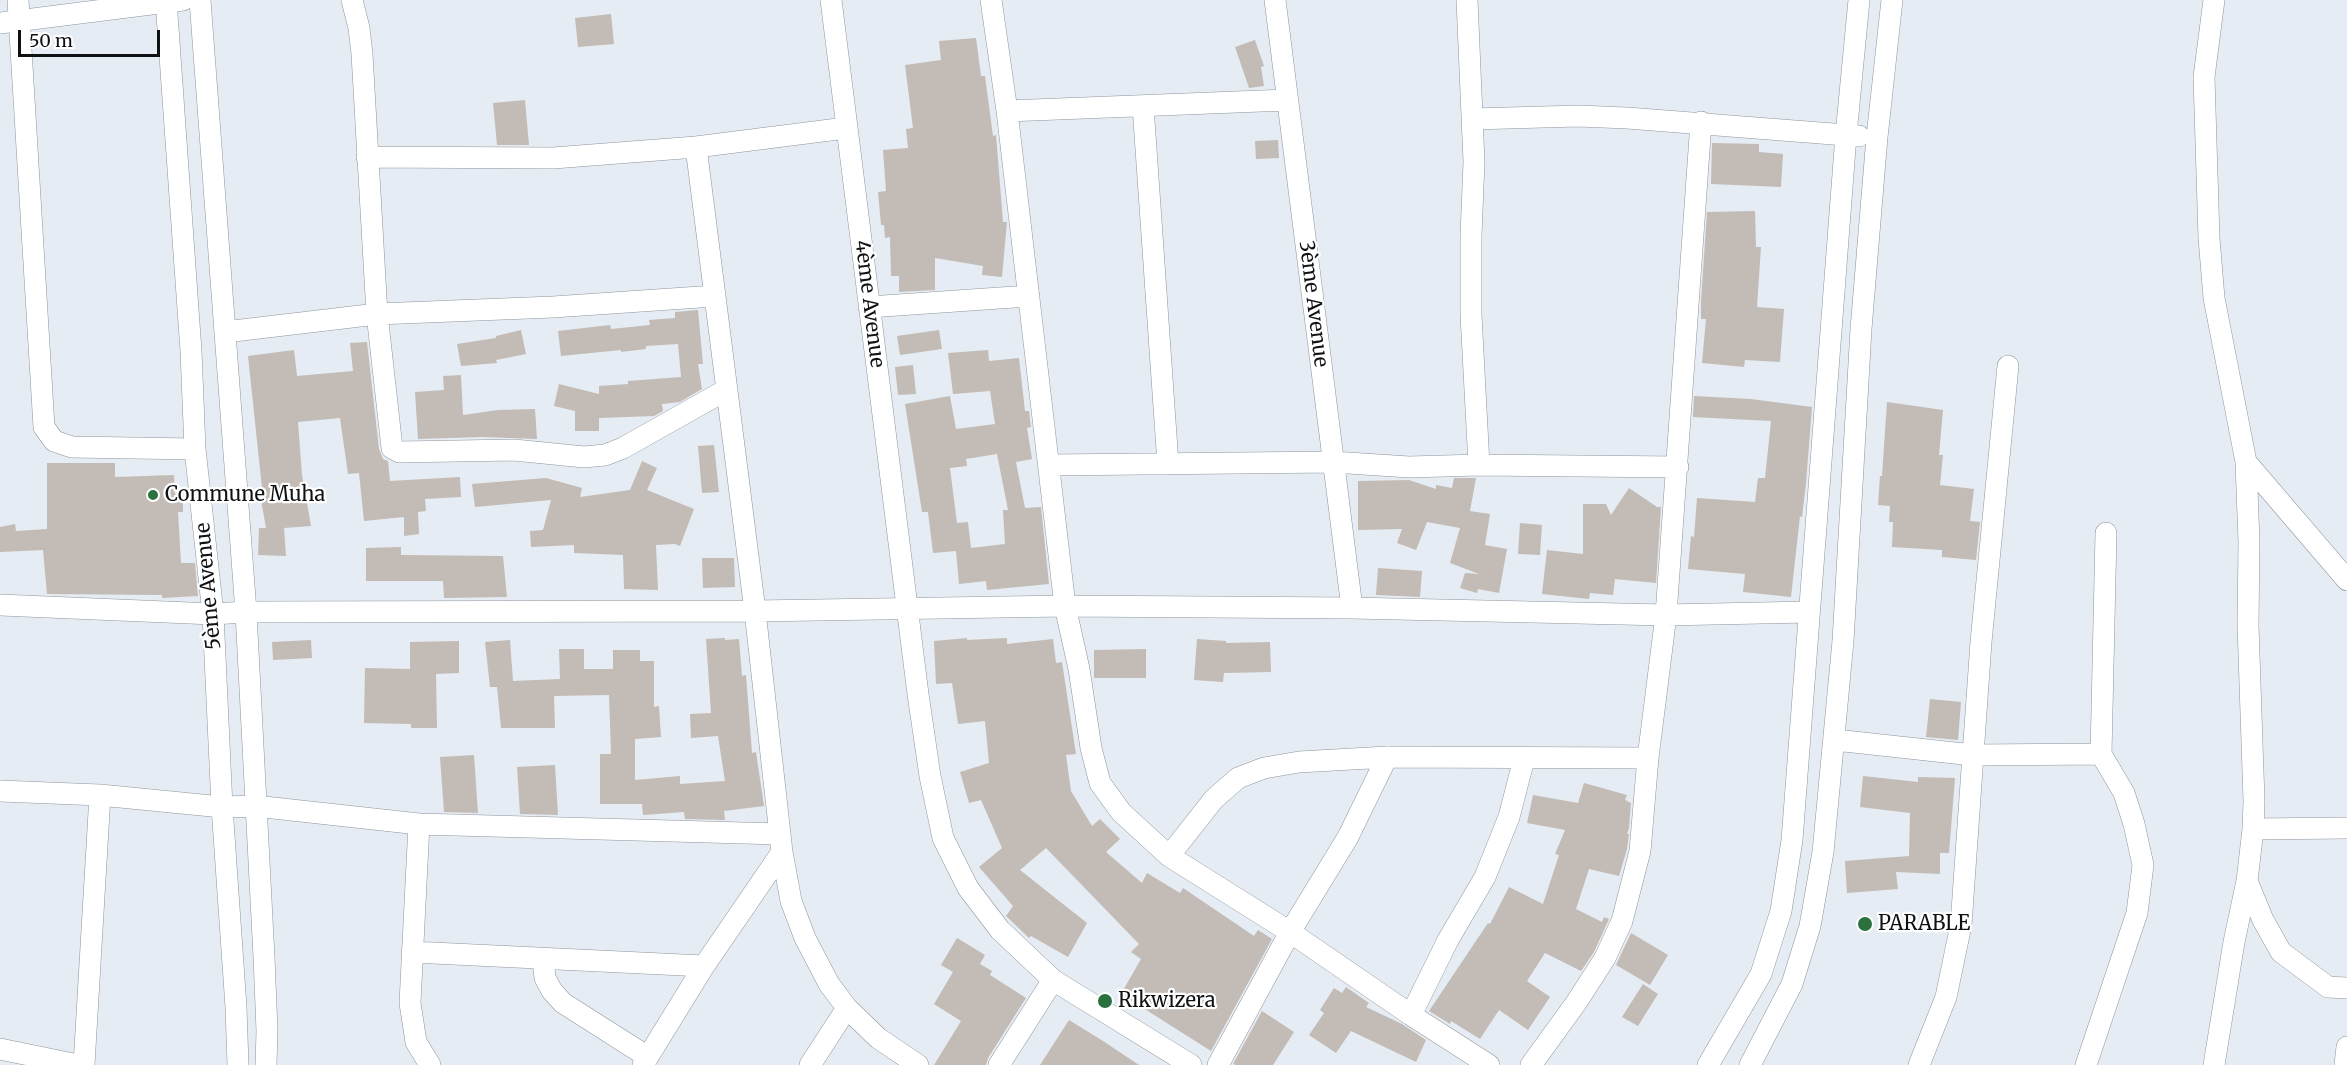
<!DOCTYPE html>
<html>
<head>
<meta charset="utf-8">
<style>
  body { margin:0 }
  #map { position:relative; width:2347px; height:1065px; overflow:hidden; background:#e5ecf3; font-family:Merriweather,serif }
  canvas { display:block }
  .scale { position:absolute; left:18px; top:30px; width:142px; height:27px; box-sizing:border-box; border:3px solid #0f1113; border-top:0; padding-left:8px; font-size:18px; line-height:21px; white-space:nowrap; color:#0f1113; -webkit-text-stroke:4px #fff; paint-order:stroke }
</style>
</head>
<body>
<div id="map">
<canvas width="2347" height="1065"></canvas>
<div class="scale">50 m</div>
</div>
<script>
const c = document.querySelector('canvas').getContext('2d');
c.lineJoin = 'round';
function fillPath(path, color) { c.fillStyle = color; c.fill(path, 'evenodd'); }
const poly = rows => new Path2D(rows.map(r => 'M' + r).join(''));
function stroke(path, color, width, dash) { c.strokeStyle = color; c.lineWidth = width; c.lineCap = dash ? 'butt' : 'round'; c.setLineDash(dash || []); c.stroke(path); }
function label(font, color, halo, rows, align = 'center') {
  c.font = font + ' Merriweather,serif'; c.lineWidth = 4.5; c.setLineDash([]); c.textBaseline = 'middle'; c.strokeStyle = halo; c.fillStyle = color; for (const [text, x, y, turn = 0] of rows) {
    c.save(); c.translate(x, y); c.rotate((+turn || 0) * Math.PI / 180); c.textAlign = isNaN(turn) ? turn : align; if (halo) c.strokeText(text, 0, 0); c.fillText(text, 0, 0); c.restore();
  }
}
fillPath(poly([
  [611,14,614,44,578,47,575,18],
  [976,38,981,76,985,76,993,136,996,135,1003,222,1007,222,1002,277,982,275,983,266,935,258,935,290,899,292,899,276,891,276,890,237,885,238,884,225,881,225,878,192,886,191,883,150,908,148,906,129,913,128,905,65,941,60,939,41],
  [1255,40,1264,66,1261,67,1264,86,1249,88,1235,47],
  [525,100,529,145,497,145,493,103],
  [1278,140,1279,158,1256,159,1255,141],
  [1712,143,1759,144,1759,152,1783,154,1781,187,1711,184],
  [1755,211,1756,247,1761,247,1757,307,1784,309,1780,362,1745,360,1744,367,1702,363,1706,319,1701,319,1701,301,1707,212],
  [698,310,703,364,698,364,702,389,680,402,662,404,663,411,654,416,599,418,599,431,575,431,575,411,554,406,559,384,599,394,599,386,628,384,628,381,681,377,678,344,646,346,646,349,621,352,621,350,561,356,558,331,610,325,611,329,650,325,649,320,675,318,675,312],
  [521,330,526,354,496,360,497,363,461,366,457,344,496,338,496,336],
  [939,330,942,349,900,355,897,336],
  [367,342,379,449,383,459,388,461,390,481,460,477,461,497,425,499,426,511,418,512,419,534,404,536,404,517,364,521,359,473,348,474,340,418,298,422,302,475,311,526,284,528,286,556,258,555,259,528,266,528,259,489,262,488,248,356,294,350,297,376,353,371,350,343],
  [988,350,989,361,1019,358,1025,411,1029,411,1031,427,1027,428,1032,459,1016,462,1025,508,1041,507,1049,584,987,590,986,581,959,584,956,551,933,553,928,512,922,512,905,404,950,396,956,429,995,424,990,391,953,394,948,353],
  [997,454,1008,510,1003,510,1005,544,971,548,968,522,957,523,950,468,967,466,966,459],
  [913,365,916,394,898,395,895,367],
  [461,375,463,415,498,410,535,409,537,439,482,437,418,439,415,392,444,390,443,376],
  [1694,396,1751,399,1812,407,1806,483,1802,517,1800,516,1791,597,1743,592,1745,574,1688,569,1691,536,1694,537,1697,498,1755,502,1758,478,1765,478,1771,421,1693,417],
  [1887,402,1943,410,1939,455,1943,455,1940,485,1974,489,1970,521,1980,522,1976,560,1942,557,1942,550,1892,547,1893,522,1889,522,1890,506,1878,505,1880,476,1882,476],
  [714,445,719,492,702,493,698,446],
  [642,461,657,468,647,490,694,509,680,546,675,544,656,545,658,590,624,589,623,555,574,553,574,545,531,547,530,531,543,530,551,500,475,507,472,484,546,478,582,488,580,497,630,490],
  [47,463,115,463,115,477,174,475,175,494,183,494,183,512,178,512,181,563,195,563,198,596,162,598,162,595,47,594,43,550,0,552,0,527,15,524,16,531,47,529],
  [1454,478,1476,478,1470,511,1490,514,1485,545,1507,549,1499,593,1478,589,1477,593,1460,588,1465,573,1479,574,1450,563,1460,528,1427,522,1416,550,1397,543,1402,529,1358,530,1358,481,1409,480,1436,489,1436,485,1452,488],
  [1629,488,1657,507,1661,507,1656,583,1615,579,1613,595,1590,593,1589,599,1542,594,1547,550,1583,554,1583,504,1606,504,1611,515],
  [1520,523,1542,525,1540,555,1518,554],
  [401,547,401,555,503,556,507,597,444,598,443,581,366,581,366,548],
  [702,558,734,558,735,587,703,588],
  [1378,568,1422,571,1420,597,1376,595],
  [725,638,725,640,739,639,742,676,746,675,752,753,756,752,764,806,724,811,725,820,685,819,684,812,643,815,642,804,600,804,600,754,611,754,609,695,554,696,555,728,501,728,497,687,490,687,485,642,510,640,513,681,560,679,559,649,584,649,584,669,613,669,613,650,640,650,640,661,654,661,654,707,659,706,661,737,635,739,635,780,680,776,680,784,725,781,718,736,691,738,690,714,711,713,706,639],
  [967,638,967,640,1007,638,1007,644,1053,639,1056,663,1062,662,1076,754,1066,755,1071,791,1092,826,1100,819,1120,839,1106,852,1142,883,1147,873,1180,893,1183,888,1254,936,1258,930,1272,939,1211,1051,1121,994,1141,959,1131,952,1139,944,1046,848,1020,870,1087,923,1068,957,1031,936,1029,938,1006,916,1013,906,979,867,1002,848,981,800,969,803,960,772,989,763,985,721,958,724,952,683,936,684,934,641],
  [1197,639,1226,641,1226,643,1270,642,1271,672,1224,673,1223,682,1194,680],
  [311,640,312,658,273,660,272,642],
  [459,641,459,673,436,674,437,728,411,728,411,724,364,723,365,668,410,669,410,642],
  [1146,649,1146,678,1094,678,1094,650],
  [1930,699,1961,702,1958,740,1926,737],
  [474,755,478,813,444,812,440,757],
  [555,765,558,815,520,814,517,767],
  [1863,776,1918,782,1918,777,1955,778,1949,853,1940,853,1940,874,1896,872,1898,889,1847,893,1845,861,1909,856,1910,813,1860,807],
  [1584,783,1627,795,1625,800,1631,803,1629,828,1627,834,1629,834,1627,849,1619,876,1589,869,1576,909,1602,922,1604,917,1609,919,1594,952,1581,971,1545,953,1527,981,1550,997,1528,1030,1499,1010,1480,1039,1451,1021,1450,1024,1429,1011,1488,923,1490,924,1509,887,1543,904,1559,855,1555,854,1565,830,1527,823,1533,795,1578,803],
  [1631,933,1668,955,1650,985,1616,965],
  [957,938,985,955,980,964,992,971,990,975,1026,998,988,1058,986,1065,934,1065,961,1021,934,1004,953,972,941,965],
  [1643,984,1658,994,1638,1026,1622,1017],
  [1346,987,1369,1003,1366,1007,1402,1024,1426,1040,1416,1062,1351,1031,1336,1053,1309,1035,1324,1013,1320,1010,1334,988,1342,993],
  [1262,1011,1294,1032,1273,1065,1236,1065,1233,1064],
  [1069,1020,1103,1041,1139,1065,1040,1065]
]), '#c3bbb5');
const minor = poly([
  [18,0,44,427,54,441,72,447,195,449],
  [166,0,191,351,195,449,213,614,222,807,236,1007,238,1065],
  [200,0,246,612,264,957,267,1031,266,1065],
  [352,0,359,28,362,54,377,314,392,448,399,452,514,450,584,457,605,455,623,448,726,390],
  [831,0,918,694,930,776,943,838,968,888,1000,930,1053,980,1191,1065],
  [991,0,1007,111,1065,606,1079,669,1091,748,1100,783,1121,812,1169,856,1290,932,1411,1015,1489,1065],
  [1275,0,1352,608],
  [1467,0,1474,162,1471,235,1471,315,1479,465],
  [2214,0,2204,77,2209,238,2214,298,2246,462,2249,543,2248,625,2254,801,2253,829,2247,881,2234,942,2214,1065],
  [0,23,183,0],
  [1143,106,1168,464],
  [1007,111,1287,100],
  [1473,119,1578,116,1627,118,1859,136],
  [696,147,755,611,782,852,791,901,805,938,829,984,847,1008,878,1038,918,1065],
  [367,157,553,158,696,147,846,128],
  [869,307,1029,296],
  [225,332,377,314,553,307,715,296],
  [2246,462,2347,580],
  [1050,465,1333,462,1409,467,1479,465,1678,467],
  [0,605,213,614,246,612,755,611,1065,606,1352,608,1666,615,1809,612],
  [1835,740,1973,755,2101,754],
  [0,791,100,795,222,807,255,806,419,824,780,834],
  [419,824,410,1003,416,1042,430,1065],
  [2253,829,2347,828],
  [1169,856,1214,799,1238,778,1264,768,1299,762,1387,757,1648,758],
  [2247,881,2263,920,2281,952,2328,987,2347,988],
  [412,952,704,966],
  [543,959,545,978,552,991,563,1003,648,1057],
  [1411,1015,1448,940,1485,877,1509,817,1524,759],
  [0,1049,78,1065],
  [84,1065,100,795],
  [643,1065,704,966,782,852],
  [810,1065,847,1008],
  [999,1065,1053,980],
  [1218,1065,1290,932,1348,837,1387,757],
  [1531,1065,1576,1003,1605,958,1622,921,1640,851,1648,758,1666,615,1701,122],
  [1708,1065,1761,974,1781,911,1792,840,1846,135,1859,0],
  [1750,1065,1792,984,1810,926,1823,852,1843,641,1861,329,1877,137,1892,0],
  [1919,1065,1946,997,1961,925,1981,642,2008,366],
  [2086,1065,2137,913,2143,865,2134,824,2124,793,2101,754,2106,533],
  [2345,1065,2347,1047]
]);
stroke(minor, '#8f959c', 22);
stroke(minor, '#fff', 21);
for (const [x, y, r, color] of [
  [153,495,6,"#2b713d"],
  [1865,924,8,"#2b713d"],
  [1105,1001,8,"#2b713d"]
]) { const dot = new Path2D(); dot.arc(x, y, r, 0, 2 * Math.PI); c.fillStyle = color; c.fill(dot); stroke(dot, '#fff', 2); }
label('20px', '#0f1113', '#fff', [
  ["4ème Avenue",869,304,83],
  ["3ème Avenue",1313,304,83],
  ["5ème Avenue",209,586,-95]
]);
label('20px', '#0f1113', '#fff', [
  ["Commune Muha",165,495],
  ["PARABLE",1878,924],
  ["Rikwizera",1118,1001]
], 'left');
</script>
</body>
</html>
